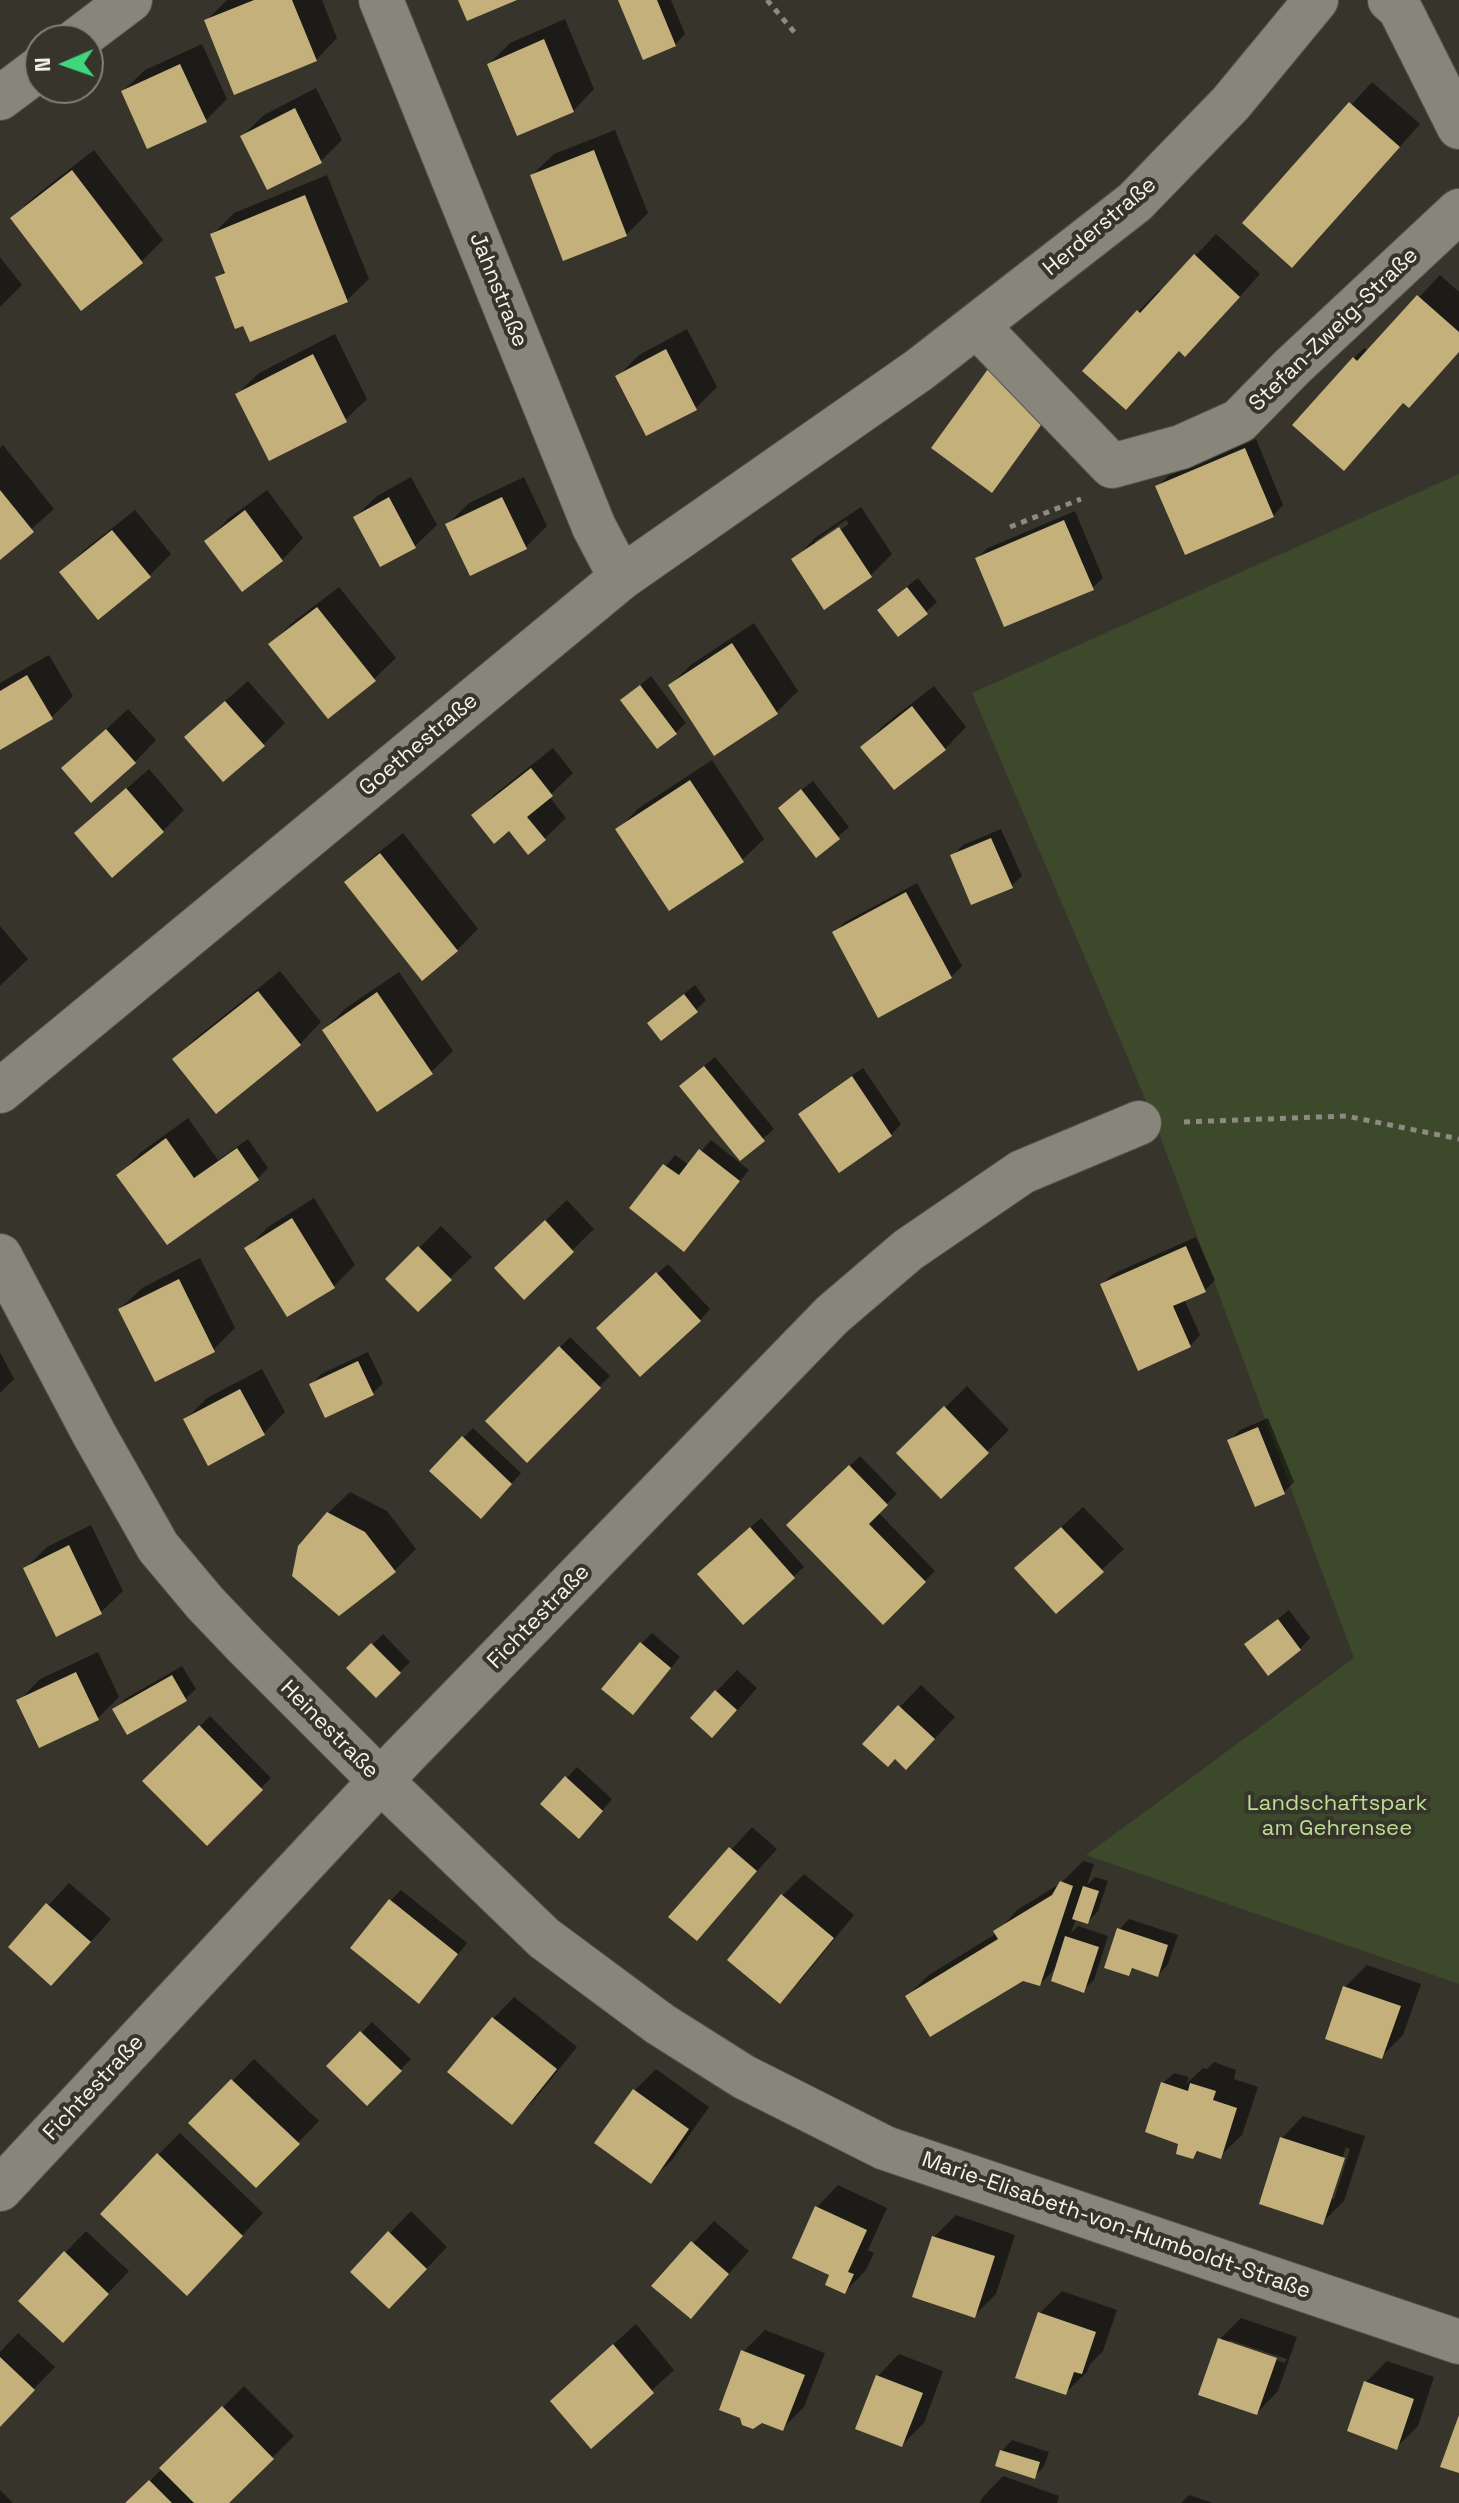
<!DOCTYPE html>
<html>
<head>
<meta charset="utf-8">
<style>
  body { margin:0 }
  #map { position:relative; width:1459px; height:2503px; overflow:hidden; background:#37342b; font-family:"Space Grotesk",sans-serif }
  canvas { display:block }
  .north { position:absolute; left:24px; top:24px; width:80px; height:80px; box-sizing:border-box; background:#37342b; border:2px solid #838079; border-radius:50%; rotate:268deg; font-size:22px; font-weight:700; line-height:32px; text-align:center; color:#f5f3ed }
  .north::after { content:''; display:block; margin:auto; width:28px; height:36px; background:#3fd77d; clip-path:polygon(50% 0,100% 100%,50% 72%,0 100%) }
</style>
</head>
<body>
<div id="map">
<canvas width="1459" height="2503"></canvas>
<div class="north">N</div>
</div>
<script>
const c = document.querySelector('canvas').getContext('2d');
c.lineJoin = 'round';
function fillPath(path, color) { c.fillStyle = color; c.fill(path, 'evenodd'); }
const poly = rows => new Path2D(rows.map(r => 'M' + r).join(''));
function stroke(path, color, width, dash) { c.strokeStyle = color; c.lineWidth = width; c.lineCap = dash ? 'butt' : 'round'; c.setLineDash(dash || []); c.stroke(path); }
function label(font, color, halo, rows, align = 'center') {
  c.font = font + ' "Space Grotesk",sans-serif'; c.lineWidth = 8; c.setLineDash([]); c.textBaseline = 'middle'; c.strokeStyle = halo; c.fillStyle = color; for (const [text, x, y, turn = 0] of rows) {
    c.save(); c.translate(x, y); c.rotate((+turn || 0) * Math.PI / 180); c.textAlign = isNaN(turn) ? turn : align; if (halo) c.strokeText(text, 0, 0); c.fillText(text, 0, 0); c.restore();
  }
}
fillPath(poly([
  [1459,474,1459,1984,1086,1855,1354,1658,1153,1117,972,693]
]), '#3c492a');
fillPath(poly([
  [227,0,322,0,337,38,316,60,206,21],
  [621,0,671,0,685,34,675,45],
  [565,19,594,89,573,111,489,64,510,43],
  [202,44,227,99,205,121,123,91,145,70],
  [1372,82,1420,124,1314,244,1244,223],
  [316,88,342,140,321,161,242,136,264,115],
  [615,130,648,213,626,235,532,175,554,154],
  [94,150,163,240,142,261,12,218,34,197],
  [327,175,369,279,347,300,217,278,226,269,212,235,234,213],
  [1216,234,1260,274,1207,333,1180,350,1126,408,1138,312,1159,290,1161,292],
  [0,257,22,285,0,307],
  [1440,275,1459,292,1459,351,1404,401,1344,468,1295,424,1354,358,1364,348,1368,351],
  [687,329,717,387,695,409,618,376,639,355],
  [335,334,367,399,345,420,237,394,259,373],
  [1256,439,1283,505,1273,516,1158,486,1168,476],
  [3,445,54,509,0,557,0,448],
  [411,477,437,525,415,546,381,565,355,517,377,496],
  [524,477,547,526,525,548,448,524,469,503],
  [267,490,303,538,282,560,207,541,228,519],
  [861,507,892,554,871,575,794,560,815,538],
  [846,520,849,524,815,546,815,541],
  [135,510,171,554,150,575,98,617,62,572,83,551],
  [1075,511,1103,578,1092,588,977,558,988,548],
  [918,578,937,602,926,612,890,600],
  [339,587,396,658,374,679,271,644,292,623],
  [754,623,798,691,777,712,670,685,692,664],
  [49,655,73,696,51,718,0,747,0,683],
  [651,676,686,723,675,733,623,700],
  [248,681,285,723,263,745,208,716],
  [934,686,966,727,945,749,863,747,884,725],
  [128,709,156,740,135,762,64,768],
  [553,748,573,773,549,796,566,818,544,839,474,816,495,794],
  [712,760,764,839,742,860,618,829,639,808],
  [149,769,184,810,163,831,76,833],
  [813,781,849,827,817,855,791,798],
  [1001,829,1022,876,1011,886,953,856,963,845],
  [403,833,478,929,457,950,347,882,368,861],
  [917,883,962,966,951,977,834,933,845,922],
  [0,926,28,959,0,986],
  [280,971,321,1022,300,1044,175,1059,196,1038],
  [399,972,453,1051,431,1072,324,1030,346,1008],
  [695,985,706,1000,696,1010,660,1013],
  [715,1057,774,1129,740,1158,692,1076],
  [863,1068,901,1124,891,1135,839,1170,800,1114,811,1104],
  [188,1118,218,1160,248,1139,268,1168,258,1178,167,1242,119,1175,140,1153],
  [711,1140,749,1170,684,1250,631,1208,675,1155,689,1165],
  [314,1198,355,1265,334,1286,288,1315,247,1248,268,1227],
  [567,1200,594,1229,524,1297,518,1247],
  [441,1226,472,1257,418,1309,388,1279],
  [1196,1237,1215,1280,1205,1290,1184,1299,1200,1335,1190,1346,1102,1284,1113,1274],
  [200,1258,235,1328,213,1350,120,1309,142,1288],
  [668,1264,710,1309,700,1320,608,1318],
  [570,1337,610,1376,527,1460,488,1421],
  [0,1352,14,1379,0,1393],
  [368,1352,383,1383,373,1393,311,1385,321,1374],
  [262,1369,285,1412,264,1433,185,1420,207,1398],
  [967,1386,1009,1430,941,1497,899,1453],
  [1268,1418,1294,1482,1284,1492,1230,1440,1240,1430],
  [473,1428,521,1473,491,1506,463,1438],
  [860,1456,897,1494,878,1512,935,1571,883,1622,789,1525],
  [350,1492,387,1511,416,1549,394,1571,328,1513],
  [1083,1507,1124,1549,1057,1611,1017,1568],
  [761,1518,804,1567,743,1622,710,1564],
  [91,1525,123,1591,101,1612,57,1634,25,1569,47,1547],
  [1289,1610,1310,1638,1300,1649,1246,1645],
  [652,1633,680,1657,643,1702,641,1644],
  [383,1634,410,1662,376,1695,349,1668],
  [98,1652,119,1697,98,1718,19,1701,40,1679],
  [182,1666,196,1689,185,1699,115,1710,125,1699],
  [737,1670,757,1688,734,1714,716,1692],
  [921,1685,955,1717,928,1746,900,1707],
  [210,1716,271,1778,207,1843,145,1781],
  [577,1767,612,1799,589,1826,543,1804],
  [752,1827,777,1849,696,1939,671,1917],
  [1083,1861,1094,1864,1087,1885,1095,1877,1108,1881,1098,1911,1088,1922,1076,1918,1071,1933,1078,1926,1108,1936,1094,1980,1083,1990,1058,1966,1040,1984,1023,1978,907,1996,929,1975,997,1933,1017,1910,1061,1883],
  [804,1874,854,1915,801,1980,780,2001,730,1960,783,1895],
  [69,1883,111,1919,73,1962,10,1947],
  [401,1890,467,1943,429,1991,391,1900],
  [1129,1919,1178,1935,1168,1964,1158,1975,1135,1967,1128,1973,1119,1930],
  [1367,1965,1421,1984,1403,2035,1381,2057,1345,1987],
  [514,1997,577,2047,534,2100,512,2122,493,2019],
  [372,2022,411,2059,367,2104,329,2066],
  [254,2059,319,2121,256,2186,191,2123],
  [1214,2062,1236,2070,1234,2079,1258,2087,1242,2135,1220,2156,1200,2150,1193,2157,1181,2143,1163,2083,1174,2073,1189,2077,1186,2084,1203,2068,1207,2069],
  [656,2069,709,2107,672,2160,650,2181,635,2090],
  [1303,2116,1365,2136,1344,2201,1323,2222,1282,2138],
  [1346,2147,1350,2149,1334,2199,1329,2199],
  [180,2133,263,2213,208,2272,158,2155],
  [838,2185,887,2208,868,2250,874,2253,866,2270,845,2292,832,2274,794,2257,817,2207],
  [411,2211,447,2247,411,2285,390,2233],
  [956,2215,1015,2235,996,2294,974,2316,934,2237],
  [714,2221,749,2251,691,2316,654,2285],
  [86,2231,129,2271,84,2319,65,2253],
  [1062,2291,1117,2310,1103,2351,1090,2364,1087,2372,1065,2393,1018,2377,1040,2313],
  [1241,2318,1297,2337,1278,2391,1257,2413,1220,2339],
  [1229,2340,1287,2359,1285,2363,1229,2344],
  [636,2324,674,2370,591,2446,574,2380],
  [765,2330,825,2353,804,2407,782,2429,743,2352],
  [18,2333,55,2367,0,2424,0,2352],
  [899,2354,943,2371,924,2423,902,2445,878,2376],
  [1387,2361,1434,2377,1418,2426,1396,2448,1366,2382],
  [244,2386,294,2436,227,2503,128,2503],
  [1012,2440,1049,2452,1044,2466,1034,2477,1002,2451],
  [1003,2476,1059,2496,1057,2503,980,2503,982,2498],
  [0,2490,13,2503,0,2503],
  [1189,2495,1213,2503,1181,2503]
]), '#0007');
fillPath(poly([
  [254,0,292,0,317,61,234,95,204,20],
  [458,0,517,0,467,21],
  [618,0,657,0,676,46,643,60],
  [544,39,574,112,517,136,487,64],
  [180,64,207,122,147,149,121,91],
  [1349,102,1400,147,1292,268,1242,223],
  [295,108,322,163,267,190,240,136],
  [594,150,627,236,563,261,530,175],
  [72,170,143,263,81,311,10,218],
  [305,195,348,302,250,342,243,326,235,329,215,277,225,273,210,234],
  [1194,254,1240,297,1185,357,1179,351,1126,410,1082,371,1137,310,1140,313],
  [1417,295,1459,332,1459,352,1409,408,1403,403,1344,471,1292,425,1353,357,1357,361],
  [666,349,697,410,646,436,615,376],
  [313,354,347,422,269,461,235,394],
  [988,369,1049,414,992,493,931,448],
  [1245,448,1274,517,1185,555,1155,486],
  [0,490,34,532,0,560],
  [389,497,416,548,380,567,353,517],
  [502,497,527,549,470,576,445,524],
  [245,510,283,561,242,592,204,541],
  [1064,520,1094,590,1004,627,975,558],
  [839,527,872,577,824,610,791,559],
  [112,530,151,577,98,620,59,572],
  [907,587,928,614,898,637,877,610],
  [317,607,376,681,328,719,268,644],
  [732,643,778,714,714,756,668,685],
  [27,675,53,719,0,750,0,691],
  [640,685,677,734,657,749,620,700],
  [225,701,265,746,223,782,184,737],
  [912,706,946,750,894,790,860,747],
  [106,729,136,763,91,803,61,768],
  [531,768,553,796,527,817,546,840,528,855,509,831,494,844,471,815],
  [690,780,744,862,669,911,615,829],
  [126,788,164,832,112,878,74,833],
  [801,789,840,839,816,858,778,808],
  [991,838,1013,888,971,905,950,855],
  [380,853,458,951,422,981,344,882],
  [906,892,952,978,878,1018,832,932],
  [258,991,301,1045,216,1114,172,1059],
  [377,992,433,1074,377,1112,322,1030],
  [684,994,698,1012,661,1041,647,1023],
  [704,1066,765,1141,740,1161,679,1086],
  [852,1076,892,1136,839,1173,798,1114],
  [166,1138,194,1178,237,1148,259,1180,167,1245,116,1175],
  [699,1149,740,1181,684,1252,629,1208,663,1164,679,1175],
  [292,1218,335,1288,287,1317,244,1248],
  [545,1220,574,1252,524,1300,494,1268],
  [418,1246,452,1280,418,1312,385,1279],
  [1186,1246,1206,1292,1173,1306,1191,1347,1138,1371,1100,1284],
  [656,1272,701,1321,640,1377,596,1328],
  [179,1279,215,1352,155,1382,118,1309],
  [559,1346,601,1388,527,1463,485,1421],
  [358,1361,374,1395,325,1418,309,1384],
  [240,1389,265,1435,208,1466,183,1419],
  [944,1406,989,1453,941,1499,896,1453],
  [1258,1427,1285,1494,1255,1507,1227,1440],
  [462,1436,512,1484,481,1519,429,1471],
  [849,1465,888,1505,869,1524,926,1582,883,1625,786,1525],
  [327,1512,365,1532,396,1572,339,1616,292,1576,298,1546],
  [750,1527,795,1578,743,1625,697,1574],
  [1061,1527,1104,1572,1056,1614,1014,1568],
  [69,1545,102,1614,56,1637,23,1568],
  [1278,1619,1301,1650,1268,1676,1244,1644],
  [640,1642,671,1668,633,1715,601,1689],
  [371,1643,401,1673,376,1698,346,1668],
  [76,1672,99,1720,39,1748,16,1700],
  [172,1675,187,1701,127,1735,112,1709],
  [715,1690,737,1710,712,1738,690,1718],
  [898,1705,935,1739,906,1770,895,1759,888,1767,862,1744],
  [199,1725,263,1790,207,1846,142,1781],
  [565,1776,603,1811,579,1839,540,1804],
  [729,1847,757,1871,697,1941,668,1917],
  [1060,1881,1073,1886,1040,1986,1023,1981,930,2037,905,1996,998,1939,993,1931,1052,1895],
  [1083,1886,1099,1891,1088,1924,1072,1919],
  [781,1894,834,1938,780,2004,727,1960],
  [389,1899,458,1954,419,2004,350,1948],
  [46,1903,91,1942,51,1986,8,1947],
  [1117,1928,1168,1945,1158,1977,1132,1968,1129,1976,1104,1968],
  [1065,1936,1099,1947,1084,1993,1051,1981],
  [1343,1986,1401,2006,1382,2059,1325,2039],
  [492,2017,557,2069,512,2125,447,2072],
  [360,2031,402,2071,367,2106,326,2066],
  [231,2079,300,2144,256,2188,188,2123],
  [1161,2082,1188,2091,1190,2083,1216,2091,1213,2100,1237,2108,1221,2159,1197,2151,1193,2159,1176,2154,1178,2144,1145,2132],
  [633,2089,689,2129,651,2184,594,2143],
  [1280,2137,1345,2158,1323,2225,1259,2204],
  [157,2153,243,2236,187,2296,100,2214],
  [815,2206,867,2230,848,2272,854,2274,845,2294,825,2285,829,2275,792,2258],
  [388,2231,427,2269,389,2309,350,2272],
  [932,2236,995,2256,975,2318,912,2297],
  [691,2241,729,2274,691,2319,651,2286],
  [64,2251,109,2294,63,2343,18,2301],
  [1038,2312,1096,2332,1082,2374,1074,2372,1066,2395,1015,2378],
  [1218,2338,1277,2358,1257,2415,1198,2395],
  [613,2344,654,2393,591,2449,550,2401],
  [741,2350,805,2375,783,2431,762,2423,753,2429,742,2425,740,2418,719,2410],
  [0,2357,35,2390,0,2427],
  [876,2375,923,2393,902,2447,855,2429],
  [1364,2381,1414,2399,1397,2450,1347,2431],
  [222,2406,274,2459,229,2503,194,2503,159,2468],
  [1459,2415,1459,2473,1440,2467],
  [1000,2450,1040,2462,1035,2479,995,2466],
  [149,2480,172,2503,125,2503]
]), '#c4b07b');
const minor = poly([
  [381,0,594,527,621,578],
  [1390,0,1400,9,1459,127],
  [77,40,130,0],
  [0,98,40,68],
  [977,326,1112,466,1181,447,1239,421,1292,367,1459,211],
  [0,1091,621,578,919,370,1135,202,1231,103,1316,0],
  [0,1256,94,1434,158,1547,205,1603,246,1646,381,1781,544,1938,660,2024,744,2077,885,2148,1459,2342],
  [0,2189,401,1759,832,1315,908,1250,1022,1172,1139,1123]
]);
stroke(minor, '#56534c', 46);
stroke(poly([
  [767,0,795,33],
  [1010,527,1081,499],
  [1184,1122,1346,1116,1459,1139]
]), '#8d8a83', 5, [6, 6]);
stroke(minor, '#88857b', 44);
label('22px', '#f5f3ed', '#37342b', [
  ["Herderstraße",1100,227,-40],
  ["Jahnstraße",498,290,68],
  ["Stefan-Zweig-Straße",1334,330,-44],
  ["Goethestraße",419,745,-40],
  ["Fichtestraße",539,1617,-46],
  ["Heinestraße",329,1730,45],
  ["Fichtestraße",94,2088,-47],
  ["Marie-Elisabeth-von-Humboldt-Straße",1116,2226,19]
]);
label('22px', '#bdde93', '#37342b', [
  ["Landschaftspark",1337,1804],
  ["am Gehrensee",1337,1829]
]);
</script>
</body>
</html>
